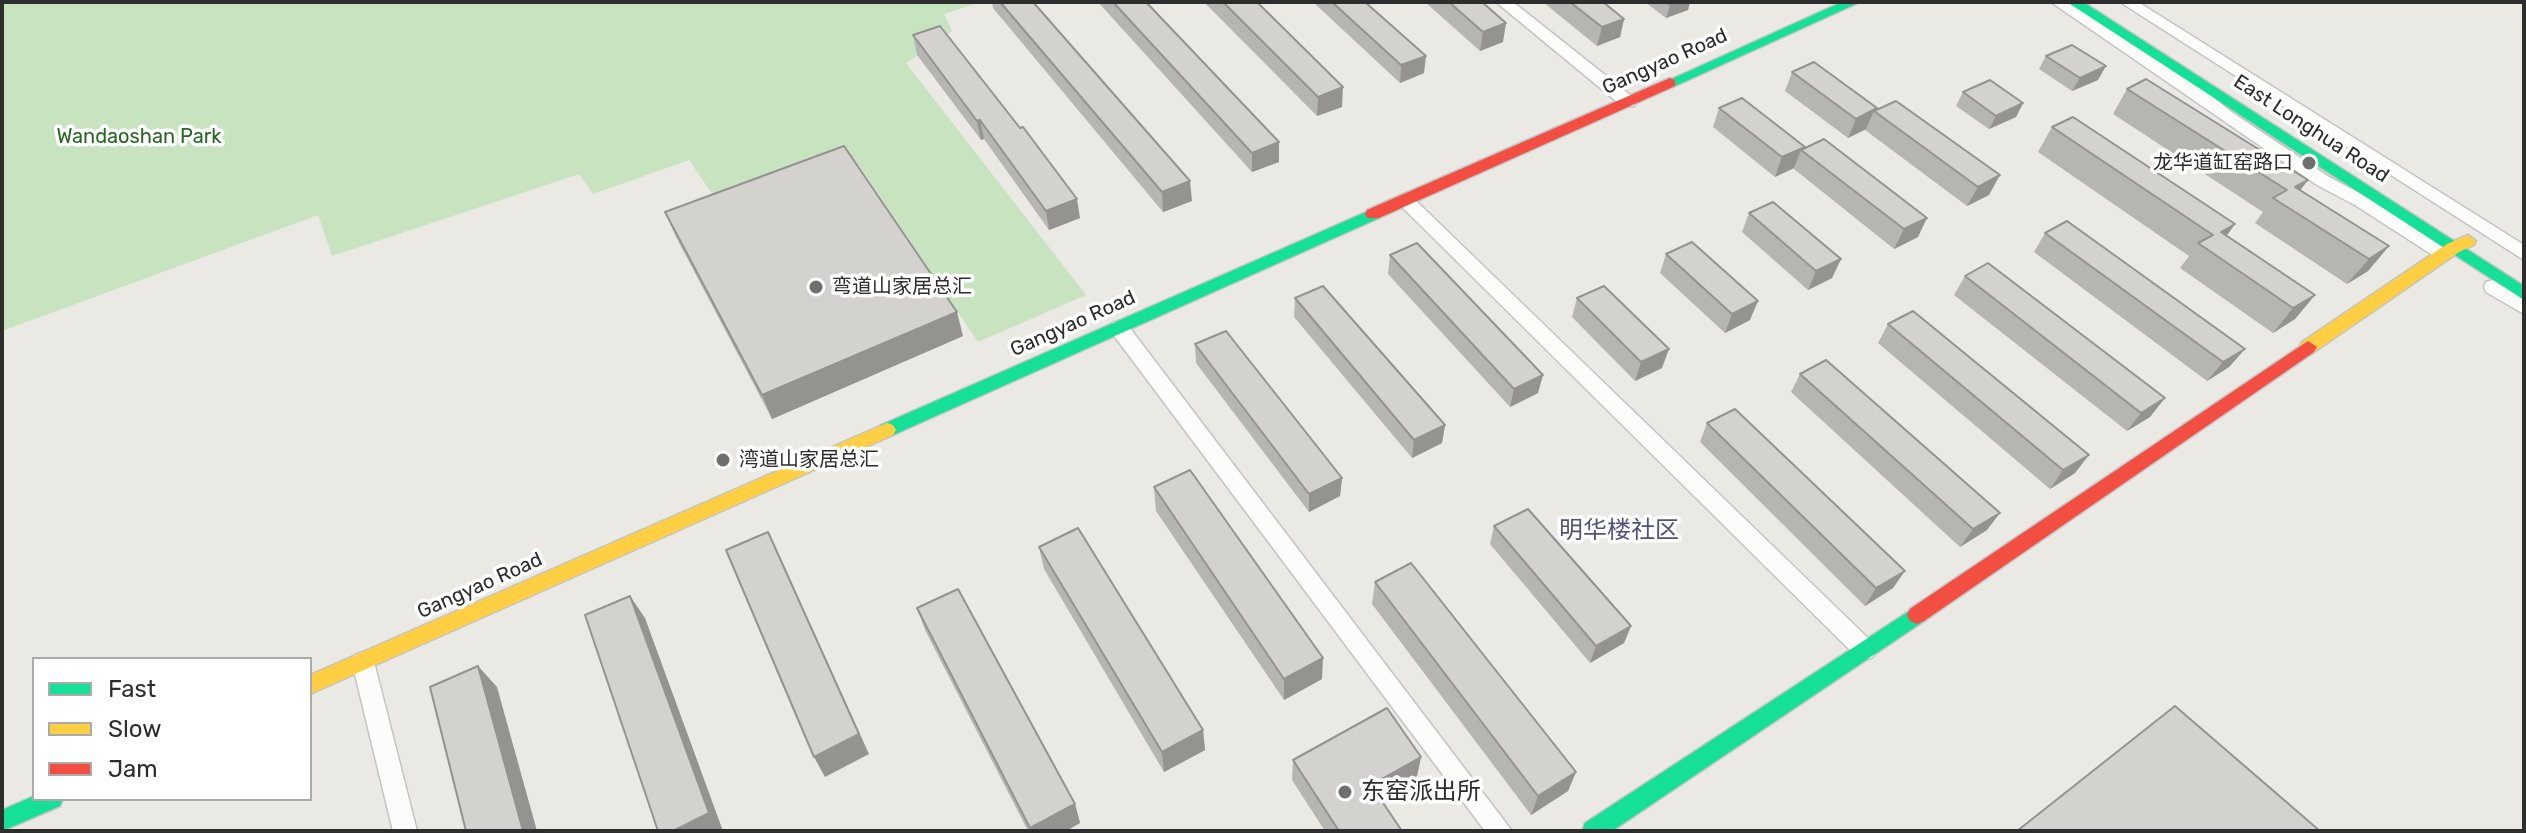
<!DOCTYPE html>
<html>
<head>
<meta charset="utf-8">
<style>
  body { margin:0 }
  #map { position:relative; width:2526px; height:833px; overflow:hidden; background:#eae9e4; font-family:Rubik,sans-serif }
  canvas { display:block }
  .frame { position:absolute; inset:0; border:4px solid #2d2d2d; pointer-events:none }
  .legend { position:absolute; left:32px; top:657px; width:280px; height:144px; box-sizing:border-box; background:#fff; border:2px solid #ababab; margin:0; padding:10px 14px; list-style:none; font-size:24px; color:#2d2d2d }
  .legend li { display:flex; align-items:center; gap:16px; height:40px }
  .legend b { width:40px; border:2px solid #ababab }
</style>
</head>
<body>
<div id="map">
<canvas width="2526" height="833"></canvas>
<div class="frame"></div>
<ul class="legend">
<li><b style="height:10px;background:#16e098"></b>Fast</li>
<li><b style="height:10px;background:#ffcf43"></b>Slow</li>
<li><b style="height:10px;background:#f24e42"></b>Jam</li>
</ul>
</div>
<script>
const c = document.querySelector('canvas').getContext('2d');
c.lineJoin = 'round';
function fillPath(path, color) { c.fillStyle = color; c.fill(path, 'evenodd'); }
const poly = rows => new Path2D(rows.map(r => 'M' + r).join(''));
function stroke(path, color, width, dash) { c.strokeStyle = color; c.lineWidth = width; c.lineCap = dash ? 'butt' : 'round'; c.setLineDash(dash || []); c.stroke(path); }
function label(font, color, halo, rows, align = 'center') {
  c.font = font + ' Rubik,"Noto Sans SC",sans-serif'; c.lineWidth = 7; c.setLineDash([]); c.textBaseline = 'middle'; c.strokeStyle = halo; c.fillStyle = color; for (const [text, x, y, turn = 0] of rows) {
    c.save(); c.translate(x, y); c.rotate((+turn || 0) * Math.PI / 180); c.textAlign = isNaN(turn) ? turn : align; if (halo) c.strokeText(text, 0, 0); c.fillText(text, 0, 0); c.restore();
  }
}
fillPath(poly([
  [2,2,980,2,944,14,952,31,906,63,1086,295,978,342,859,165,726,214,689,160,593,194,579,174,332,256,318,215,2,331]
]), '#c8e3c0');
const street = poly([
  [1496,2,1513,2,1634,98,1634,106,1622,106,1496,2],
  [2051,2,2069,2,2197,84,2230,111,2329,177,2367,197,2446,248,2449,252,2446,256,2434,256,2355,205,2317,185,2051,2],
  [2120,2,2138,2,2524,245,2524,260,2120,2],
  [1406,195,1412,197,1873,643,1876,650,1873,657,1865,660,1857,657,1400,205,1397,201,1406,195],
  [2493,280,2524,298,2524,314,2486,292,2484,287,2486,282,2493,280],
  [1119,321,1126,323,1512,831,1485,831,1112,333,1110,328,1112,323,1119,321],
  [363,652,371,655,374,662,417,831,393,831,352,662,355,655,363,652]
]);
const fast = poly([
  [1842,2,1860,2,1675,86,1665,86,1663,83,1842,2],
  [2067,2,2083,2,2524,286,2524,300,2067,2],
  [1373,209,1379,210,1381,214,1379,218,893,435,887,437,881,435,878,430,881,425,1373,209],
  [1917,606,1924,609,1927,615,1924,621,1612,831,1582,831,1585,823,1917,606],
  [34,796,34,799,63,799,60,806,2,831,2,810,34,796]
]);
const slow = poly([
  [2468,235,2476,241,2474,245,2459,252,2314,352,2302,352,2299,347,2302,342,2447,244,2468,235],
  [887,423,893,425,896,430,893,435,310,694,310,675,887,423]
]);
const jam = poly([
  [1670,78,1675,80,1675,86,1379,218,1367,218,1365,214,1367,210,1670,78],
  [2308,341,2317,347,2314,352,1924,621,1917,624,1910,621,1907,615,1910,609,2308,341]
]);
stroke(street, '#c4c4c4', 3);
stroke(fast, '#c4c4c4', 3);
stroke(slow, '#c4c4c4', 3);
stroke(jam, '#c4c4c4', 3);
fillPath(street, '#fcfcfb');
fillPath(fast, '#16e098');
fillPath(slow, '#ffcf43');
fillPath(jam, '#f24e42');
fillPath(poly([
  [992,2,1033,2,1192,201,1163,212,993,8],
  [1098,2,1146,2,1279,162,1252,172],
  [1204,2,1257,2,1342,107,1317,116],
  [1313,2,1365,2,1424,73,1400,83],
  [1425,2,1482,2,1503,42,1480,51],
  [1543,2,1603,2,1624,19,1620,37,1597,46],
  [1645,2,1690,2,1688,10,1666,18],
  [913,35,1080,218,1049,230,984,139,981,140,917,55],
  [2046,56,2098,80,2072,91,2039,69],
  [1814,62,1989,195,1967,206,1865,130,1866,129,1848,138,1785,91,1792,72],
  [2127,89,2308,180,2300,190,2389,246,2368,271,2347,284,2255,223,2263,212,2113,114],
  [1963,92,2023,103,2016,117,1989,129,1956,106],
  [1742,98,1918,237,1894,249,1794,169,1794,168,1775,177,1713,127,1719,108],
  [2052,127,2235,224,2227,235,2315,295,2295,319,2273,333,2180,268,2189,256,2038,152],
  [665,212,963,336,772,419,676,237],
  [1749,213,1841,259,1832,278,1808,290,1742,232],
  [2045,233,2245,349,2229,367,2207,381,2034,252],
  [1666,254,1750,320,1725,333,1660,273],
  [1390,255,1538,393,1510,407,1388,274],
  [1965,276,2150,417,2127,431,1954,295],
  [1295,298,1445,425,1442,443,1412,458,1294,317],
  [1577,298,1662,368,1635,381,1572,317],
  [1888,324,2075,473,2050,489,1878,343],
  [1195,344,1342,478,1340,496,1309,512,1196,363],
  [1800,374,1987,530,1960,547,1791,392],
  [1707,423,1893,588,1865,606,1700,442],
  [1154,487,1322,679,1284,700,1156,511],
  [1494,526,1631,626,1624,643,1590,663,1490,544],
  [1039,547,1203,730,1205,750,1164,772,1044,569],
  [1375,582,1576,772,1568,791,1531,815,1372,604],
  [917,608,1075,804,1080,823,1066,831,1028,831,925,630],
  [1421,757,1417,776,1380,798,1402,831,1325,831,1292,780,1293,760]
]), '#b5b5b1');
fillPath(poly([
  [1678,2,1690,2,1688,10,1666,18,1670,5],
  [1624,19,1620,37,1597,46,1602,27],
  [1506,23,1503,42,1480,51,1483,32],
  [1426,56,1424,73,1400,83,1401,65],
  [2106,66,2098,80,2072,91,2080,78],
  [1343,87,1342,107,1317,116,1318,97],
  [2023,103,2016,117,1989,129,1996,116],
  [1877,108,1874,111,1866,129,1848,138,1856,119],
  [980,120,984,139,981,140,977,121],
  [1279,142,1279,162,1252,172,1252,153],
  [1805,147,1801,150,1794,168,1775,177,1782,157],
  [2000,175,1989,195,1967,206,1978,187],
  [2308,180,2289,205,2295,187],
  [1190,181,1192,201,1163,212,1162,192],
  [1077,199,1080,218,1049,230,1046,211],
  [1927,218,1918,237,1894,249,1904,229],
  [2235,224,2217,249,2221,232],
  [2389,246,2368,271,2347,284,2369,259],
  [1841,259,1832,278,1808,290,1816,271],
  [2315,295,2295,319,2273,333,2293,308],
  [1758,301,1750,320,1725,333,1732,314],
  [957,312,963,336,772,419,762,395],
  [1669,349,1662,368,1635,381,1641,362],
  [2245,349,2229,367,2207,381,2223,362],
  [1543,375,1538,393,1510,407,1514,389],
  [2165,398,2150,417,2127,431,2141,413],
  [1445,425,1442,443,1412,458,1414,440],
  [2089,455,2075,473,2050,489,2063,470],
  [1342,478,1340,496,1309,512,1309,494],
  [2000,513,1987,530,1960,547,1973,529],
  [768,532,869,754,825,777,814,757],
  [1905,571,1893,588,1865,606,1876,588],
  [630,596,645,618,723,831,673,831],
  [1631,626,1624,643,1590,663,1596,646],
  [1323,658,1322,679,1284,700,1284,679],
  [478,666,497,687,537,831,523,831],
  [1203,730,1205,750,1164,772,1162,752],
  [1421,757,1417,776,1369,804,1371,785],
  [1576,772,1568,791,1531,815,1538,796],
  [1075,804,1080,823,1066,831,1031,831,1030,828]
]), '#949390');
const building = poly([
  [1000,2,1033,2,1190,181,1162,192,1000,2],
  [1113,2,1146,2,1279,142,1252,153,1113,2],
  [1223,2,1257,2,1343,87,1318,97,1223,2],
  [1332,2,1365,2,1426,56,1401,65,1332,2],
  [1449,2,1482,2,1506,23,1483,32,1449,2],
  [1570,2,1603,2,1624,19,1602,27,1570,2],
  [1665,2,1678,2,1670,5,1665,2],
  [940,26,1020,128,1023,127,1077,199,1046,211,980,120,977,121,913,35,940,26],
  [2072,45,2106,66,2080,78,2046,56,2072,45],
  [1814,62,1877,108,1856,119,1792,72,1814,62],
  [2146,79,2308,180,2295,187,2389,246,2369,259,2273,198,2287,190,2127,89,2146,79],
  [1990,80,2023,103,1996,116,1963,92,1990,80],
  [1742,98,1805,147,1782,157,1719,108,1742,98],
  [1896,101,2000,175,1978,187,1874,111,1896,101],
  [2073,117,2235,224,2221,232,2315,295,2293,308,2198,243,2213,235,2052,127,2073,117],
  [1824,139,1927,218,1904,229,1801,150,1824,139],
  [844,146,957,312,762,395,665,212,844,146],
  [1773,202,1841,259,1816,271,1749,213,1773,202],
  [2067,221,2245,349,2223,362,2045,233,2067,221],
  [1692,242,1758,301,1732,314,1666,254,1692,242],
  [1417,243,1543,375,1514,389,1390,255,1417,243],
  [1988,263,2165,398,2141,413,1965,276,1988,263],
  [1323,286,1445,425,1414,440,1295,298,1323,286],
  [1604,286,1669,349,1641,362,1577,298,1604,286],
  [1913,311,2089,455,2063,470,1888,324,1913,311],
  [1226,331,1342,478,1309,494,1195,344,1226,331],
  [1826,360,2000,513,1973,529,1800,374,1826,360],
  [1735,409,1905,571,1876,588,1707,423,1735,409],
  [1190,470,1323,658,1284,679,1154,487,1190,470],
  [1528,509,1631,626,1596,646,1494,526,1528,509],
  [1078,528,1203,730,1162,752,1039,547,1078,528],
  [768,532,859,734,814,757,726,550,768,532],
  [1411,563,1576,772,1538,796,1375,582,1411,563],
  [958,589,1075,804,1030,828,917,608,958,589],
  [630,596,709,813,673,831,658,831,585,615,630,596],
  [478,666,523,831,466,831,430,687,478,666],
  [2175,706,2320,831,2017,831,2175,706],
  [1387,708,1421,757,1371,785,1402,831,1339,831,1293,760,1387,708]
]);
fillPath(building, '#d3d2ce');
stroke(building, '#949390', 2);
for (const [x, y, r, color] of [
  [2309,163,8,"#6f6f6d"],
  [816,287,8,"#6f6f6d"],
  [723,460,8,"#6f6f6d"],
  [1345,792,8,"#6f6f6d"]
]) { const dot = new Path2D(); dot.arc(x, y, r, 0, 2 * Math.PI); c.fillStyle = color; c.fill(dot); stroke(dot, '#fff', 3); }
label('20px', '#2d2d2d', '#fff', [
  ["Gangyao Road",1665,62,-24],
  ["East Longhua Road",2311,129,33],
  ["Gangyao Road",1073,324,-24],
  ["Gangyao Road",480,586,-24]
]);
label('20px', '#256622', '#fff', [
  ["Wandaoshan Park",139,137]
]);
label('20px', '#2d2d2d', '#fff', [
  ["龙华道缸窑路口",2293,163,"right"],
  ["弯道山家居总汇",832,287],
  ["湾道山家居总汇",739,460]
], 'left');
label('24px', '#51517b', '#fff', [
  ["明华楼社区",1619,531]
]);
label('24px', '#2d2d2d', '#fff', [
  ["东窑派出所",1361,792]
], 'left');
</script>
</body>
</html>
